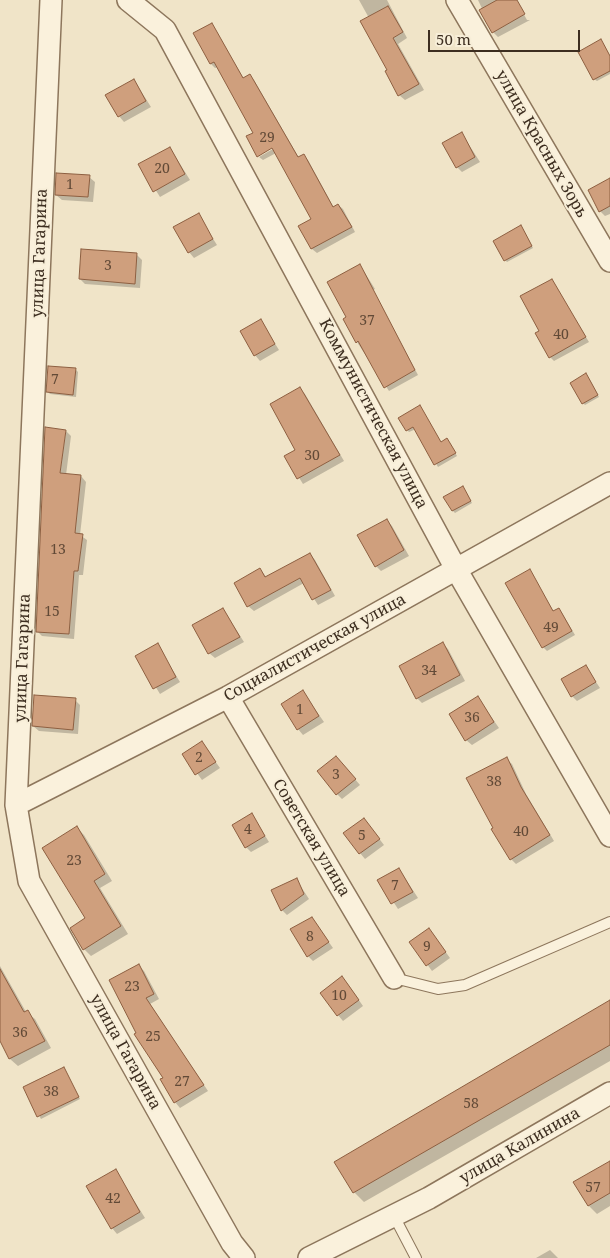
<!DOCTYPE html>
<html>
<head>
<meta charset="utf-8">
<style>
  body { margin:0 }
  #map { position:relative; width:610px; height:1258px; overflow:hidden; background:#f0e4c8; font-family:"Noto Serif",serif }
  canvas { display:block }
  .scale { position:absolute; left:428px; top:30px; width:152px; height:22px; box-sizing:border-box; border:2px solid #3d2e20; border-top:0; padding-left:6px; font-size:15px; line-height:18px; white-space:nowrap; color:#3d2e20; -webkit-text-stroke:4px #f7eed8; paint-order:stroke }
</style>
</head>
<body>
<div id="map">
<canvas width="610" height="1258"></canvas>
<div class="scale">50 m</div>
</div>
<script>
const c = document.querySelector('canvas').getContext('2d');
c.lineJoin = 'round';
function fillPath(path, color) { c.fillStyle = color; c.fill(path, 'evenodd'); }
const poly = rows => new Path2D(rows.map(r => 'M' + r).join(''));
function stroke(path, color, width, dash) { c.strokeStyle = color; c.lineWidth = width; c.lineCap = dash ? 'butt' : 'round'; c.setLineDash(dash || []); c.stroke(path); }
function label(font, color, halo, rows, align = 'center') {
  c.font = font + ' "Noto Serif",serif'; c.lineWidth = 4; c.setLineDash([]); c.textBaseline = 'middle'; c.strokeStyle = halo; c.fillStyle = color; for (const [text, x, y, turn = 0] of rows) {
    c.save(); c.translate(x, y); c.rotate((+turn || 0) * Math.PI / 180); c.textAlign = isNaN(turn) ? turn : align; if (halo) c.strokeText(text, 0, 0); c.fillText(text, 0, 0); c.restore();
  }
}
fillPath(poly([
  [359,0,387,0,407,38,398,44,424,90,405,100,399,95,369,18],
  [478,0,516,0,527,20,530,20,498,37,493,32],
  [212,24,244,79,250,76,254,80,299,158,303,156,308,160,334,208,338,205,343,209,355,232,317,253,312,249,300,226,313,219,276,153,263,160,259,157,278,146,254,133,218,67,215,68,211,64,195,34],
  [603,43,610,56,610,74,597,81,594,79],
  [134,80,151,107,124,122,119,116],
  [462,134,480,162,462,172,457,167],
  [170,148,190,180,160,197,140,165],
  [89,177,95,182,93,202,62,200,56,195],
  [610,179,610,214,605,216,600,211],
  [198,215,217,245,194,258,189,252],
  [523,229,533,248,507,262,505,260],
  [136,254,142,260,140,288,85,284,80,279],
  [360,265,375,289,373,290,418,375,389,391,357,342,348,318],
  [551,280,589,342,554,361,550,357,541,331],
  [261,321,279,350,260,361,255,355],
  [76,370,78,372,76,397,50,394,48,392],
  [588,377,599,397,585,405,583,403],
  [300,389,305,394,344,461,303,484,286,457,296,451],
  [420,407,441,443,449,442,457,456,438,467,416,429,409,432,407,430],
  [66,431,71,436,66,475,81,476,86,482,80,535,87,540,83,575,79,575,74,639,42,636,37,631],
  [463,487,472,503,455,513,453,511],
  [387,520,392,526,409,556,381,571,376,566],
  [310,554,315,560,335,596,318,605,304,583,254,611,248,606,260,569,267,578],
  [529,570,554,612,558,609,562,613,575,635,547,651,543,647],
  [223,609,244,642,215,658,209,653],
  [443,644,448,649,465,681,422,703,417,698],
  [157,645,180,682,160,694,137,656],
  [586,667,600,688,577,701,572,696],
  [303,692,324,722,303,735,298,729],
  [478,698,499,728,472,745,466,740],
  [75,700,80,705,78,734,39,731,33,726],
  [202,743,220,768,202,780,184,755],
  [336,757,360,785,342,799,337,794],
  [506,759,512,764,526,794,554,841,516,864,511,859],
  [252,815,269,842,251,852,246,847],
  [364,819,384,845,365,859,360,853],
  [77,828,84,835,112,881,100,888,128,934,91,956,84,949,87,919],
  [399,869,418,898,398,909,379,880],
  [296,879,309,899,287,915,282,910],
  [312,918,333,948,313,961,308,956],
  [429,929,450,958,432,971,411,942],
  [0,966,26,1012,35,1019,51,1048,18,1066,10,1059,0,1039],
  [139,966,144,971,159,999,150,1004,208,1091,180,1108,175,1102,164,1078,137,1033],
  [347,983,363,1006,343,1021,338,1015],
  [610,1002,610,1061,364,1202,354,1192],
  [64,1068,80,1099,41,1119,24,1087],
  [610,1162,610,1206,597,1214,589,1206],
  [115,1170,145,1218,117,1234,112,1228],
  [550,1250,558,1258,536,1258]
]), '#0003');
const building = poly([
  [497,0,517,0,525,14,492,33,479,10,497,0],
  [388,6,403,32,393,38,419,84,398,96,385,71,387,70,360,21,388,6],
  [212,23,243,78,250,74,298,157,304,154,333,207,338,204,352,227,311,249,298,226,311,219,272,148,257,157,246,136,253,133,214,62,210,64,193,33,212,23],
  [601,39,610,56,610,71,593,80,578,52,601,39],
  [134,79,146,101,118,117,105,95,134,79],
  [462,132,475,157,456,168,442,143,462,132],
  [170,147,185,174,153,192,138,164,170,147],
  [56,173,90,175,88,197,55,195,56,173],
  [610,178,610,206,599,212,588,190,610,178],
  [199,213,213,239,188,253,173,227,199,213],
  [521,225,532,246,504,261,493,241,521,225],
  [81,249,137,253,135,284,79,279,81,249],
  [360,264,415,370,384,388,358,341,356,343,343,319,346,317,327,282,360,264],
  [552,279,586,337,549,358,535,333,539,331,520,296,552,279],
  [261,319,275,344,254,356,240,331,261,319],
  [48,366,76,368,73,395,46,392,48,366],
  [586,373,598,395,582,404,570,383,586,373],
  [300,387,340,455,297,479,284,456,295,450,270,404,300,387],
  [420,405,441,442,447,438,456,453,434,465,413,427,406,431,398,418,420,405],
  [45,427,66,430,60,473,81,475,75,533,83,534,78,571,74,571,69,634,36,632,45,427],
  [463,486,471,501,452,511,443,497,463,486],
  [387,519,404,550,375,567,357,535,387,519],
  [310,553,331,590,312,600,300,578,247,607,234,583,260,568,265,577,310,553],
  [530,569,553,611,559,608,572,631,542,648,505,583,530,569],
  [223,608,240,637,208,654,192,625,223,608],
  [443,642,460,675,416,699,399,666,443,642],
  [158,643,176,677,153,689,135,656,158,643],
  [586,665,596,682,571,697,561,679,586,665],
  [303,690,319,716,297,730,281,704,303,690],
  [34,695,76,698,73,730,32,726,34,695],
  [478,696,494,722,465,741,449,714,478,696],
  [202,741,216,762,195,775,182,754,202,741],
  [336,756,356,779,336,795,317,771,336,756],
  [507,757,521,787,550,835,510,860,491,829,493,828,466,778,507,757],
  [252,813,265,836,245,848,232,825,252,813],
  [364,818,380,839,359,854,343,833,364,818],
  [77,826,105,874,94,881,121,926,83,950,70,928,85,918,42,848,77,826],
  [399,868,413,892,391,904,377,880,399,868],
  [297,878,304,894,281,911,271,890,297,878],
  [312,917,329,942,307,957,290,929,312,917],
  [429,928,446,952,426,966,409,942,429,928],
  [139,964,154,994,146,998,204,1085,174,1103,160,1079,163,1078,134,1034,136,1033,109,980,139,964],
  [0,969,24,1012,28,1010,45,1041,9,1059,0,1041,0,969],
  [342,976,359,1000,337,1016,320,993,342,976],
  [610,1000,610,1045,353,1193,334,1162,610,1000],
  [64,1067,79,1097,37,1117,23,1087,64,1067],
  [610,1161,610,1193,588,1206,573,1182,610,1161],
  [116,1169,140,1212,111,1229,86,1186,116,1169]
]);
fillPath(building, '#cf9f7d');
stroke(building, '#8d5f41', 1);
const lane = poly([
  [394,978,438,989,465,985,610,922],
  [394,1216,416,1258]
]);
const street = poly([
  [51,0,16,805,29,881,232,1243,244,1258],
  [128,0,165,30,456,569,610,836],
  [457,0,610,261],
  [228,697,394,978],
  [16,805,228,697,610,483],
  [309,1258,429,1198,610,1093]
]);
stroke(lane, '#8d765c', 12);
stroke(street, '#8d765c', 24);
stroke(lane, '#faf1dc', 10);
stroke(street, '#faf1dc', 21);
label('14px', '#624a37', null, [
  ["29",267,138],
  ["20",162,169],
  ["1",70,185],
  ["3",108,266],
  ["37",367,321],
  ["40",561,335],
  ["7",55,380],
  ["30",312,456],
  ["13",58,550],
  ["15",52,612],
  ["49",551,628],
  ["34",429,671],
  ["1",300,710],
  ["36",472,718],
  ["2",199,758],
  ["3",336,775],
  ["38",494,782],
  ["4",248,830],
  ["40",521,832],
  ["5",362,836],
  ["23",74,861],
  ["7",395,886],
  ["8",310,937],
  ["9",427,947],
  ["23",132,987],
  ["10",339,996],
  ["36",20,1033],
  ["25",153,1037],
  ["27",182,1082],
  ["38",51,1092],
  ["58",471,1104],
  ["57",593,1188],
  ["42",113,1199]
]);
label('16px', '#3d2e20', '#f7eed8', [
  ["улица Красных Зорь",541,144,60],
  ["улица Гагарина",40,253,-88],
  ["Коммунистическая улица",373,414,62],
  ["Социалистическая улица",315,648,-29],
  ["улица Гагарина",23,658,-88],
  ["Советская улица",311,838,59],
  ["улица Гагарина",125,1052,61],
  ["улица Калинина",520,1146,-30]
]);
</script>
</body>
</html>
